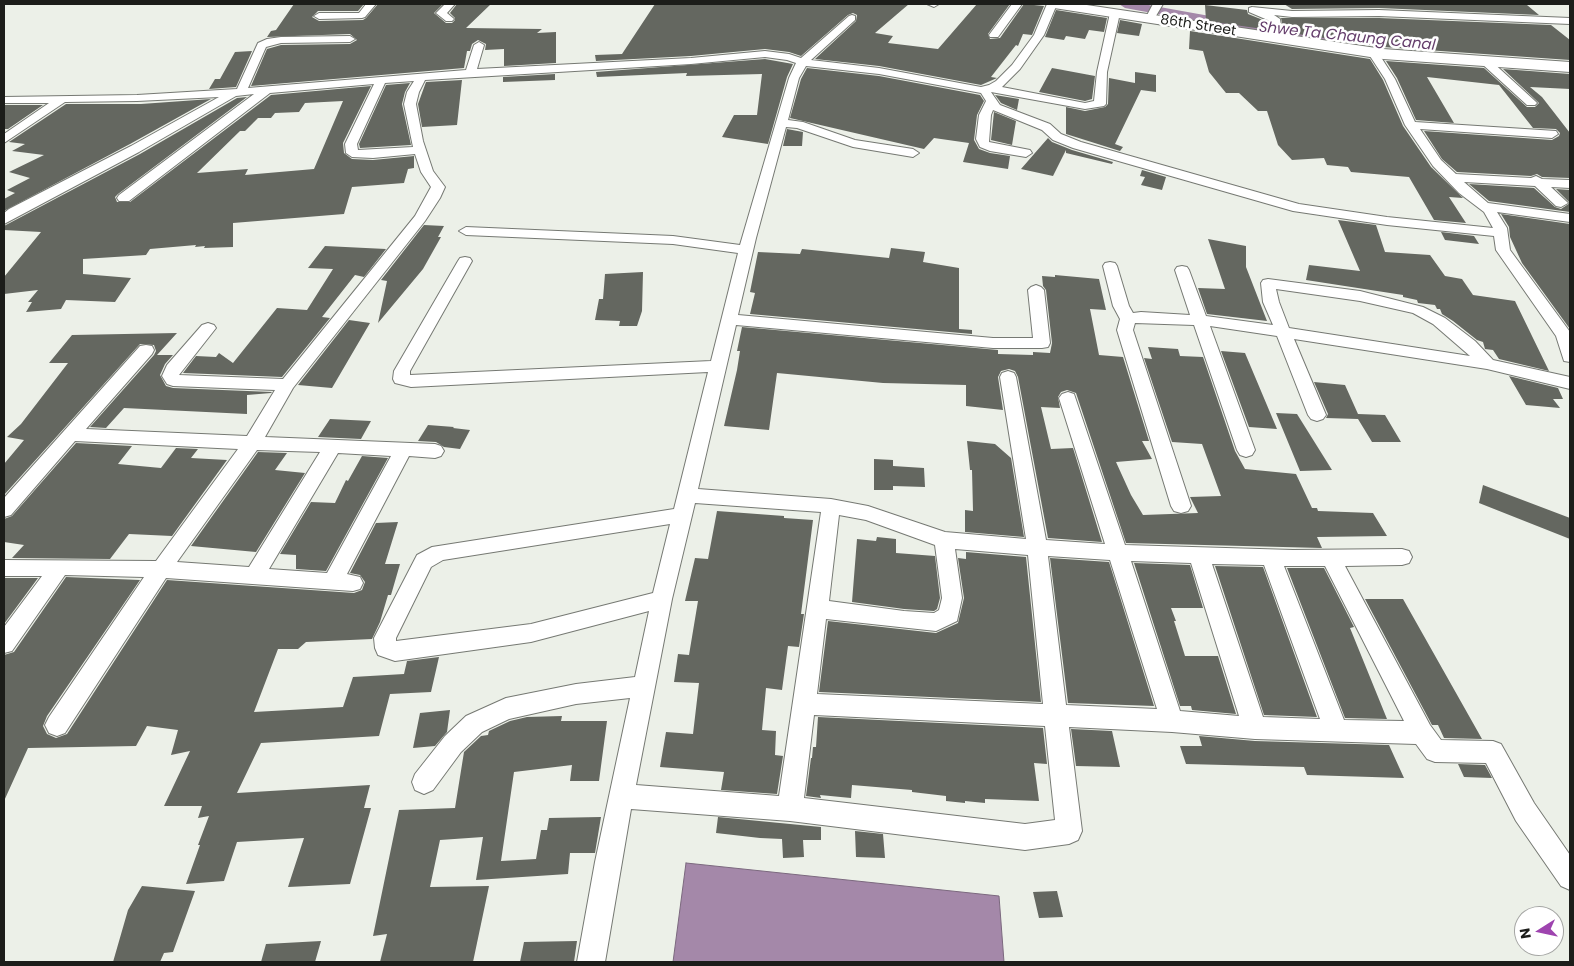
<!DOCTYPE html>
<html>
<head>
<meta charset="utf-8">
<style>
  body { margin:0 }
  #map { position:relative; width:1574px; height:966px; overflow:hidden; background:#ecf0e8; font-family:Poppins,sans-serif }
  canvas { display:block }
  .frame { position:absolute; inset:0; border:5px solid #1c1d1a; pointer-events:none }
  .north { position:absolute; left:1514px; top:906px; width:50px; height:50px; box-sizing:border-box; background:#fff; border:1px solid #a4a5a3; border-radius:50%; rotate:260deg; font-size:14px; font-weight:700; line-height:20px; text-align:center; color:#1c1d1a }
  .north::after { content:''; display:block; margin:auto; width:18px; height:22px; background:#9e44af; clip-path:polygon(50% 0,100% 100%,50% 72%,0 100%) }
</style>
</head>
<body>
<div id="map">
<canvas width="1574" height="966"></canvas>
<div class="frame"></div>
<div class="north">N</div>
</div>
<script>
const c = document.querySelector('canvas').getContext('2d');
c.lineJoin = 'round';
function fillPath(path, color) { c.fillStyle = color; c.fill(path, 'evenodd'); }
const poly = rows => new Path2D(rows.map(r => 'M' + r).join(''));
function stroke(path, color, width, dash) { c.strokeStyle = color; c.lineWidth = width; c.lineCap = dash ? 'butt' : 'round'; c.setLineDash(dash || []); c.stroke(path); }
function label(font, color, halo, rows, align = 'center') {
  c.font = font + ' Poppins,sans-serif'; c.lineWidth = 5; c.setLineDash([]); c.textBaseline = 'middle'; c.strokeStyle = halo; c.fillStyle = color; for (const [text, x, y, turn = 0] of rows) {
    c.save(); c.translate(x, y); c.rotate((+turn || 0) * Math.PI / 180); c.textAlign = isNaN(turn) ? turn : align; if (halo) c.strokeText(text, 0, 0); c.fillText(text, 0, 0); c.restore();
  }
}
const water = poly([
  [686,863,999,896,1004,962,673,962,686,863]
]);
fillPath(water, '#a488a9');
stroke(water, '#7b687e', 1);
fillPath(poly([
  [1119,4,1143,4,1282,29,1337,35,1343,39,1337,43,1282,37,1125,8,1119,4]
]), '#a488a9');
fillPath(poly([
  [294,4,364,4,358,11,318,11,312,17,319,21,363,20,366,18,378,4,443,4,434,13,446,23,452,23,455,20,455,18,450,13,457,4,491,4,466,28,542,29,537,33,556,32,556,63,504,66,504,49,485,50,486,44,478,40,472,44,470,51,467,51,464,68,251,86,267,49,281,45,350,44,357,40,350,34,267,37,271,31,276,30],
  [655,4,909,4,875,33,893,36,888,43,938,49,977,4,1010,4,988,34,990,39,1000,38,1024,4,1044,6,1032,35,1023,34,1018,46,1016,45,991,77,997,78,981,85,879,66,815,59,856,21,857,15,853,13,848,15,801,56,789,52,765,49,691,56,596,61,595,55,622,54],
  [1284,4,1507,4,1527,5,1539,15,1379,8,1292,9],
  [1205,5,1247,10,1248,14,1268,22,1270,30,1206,21],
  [1056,10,1107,18,1104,32,1089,30,1085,39,1066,36,1064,40,1045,37],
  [1281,18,1379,18,1551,25,1570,40,1570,60,1383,47,1284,32],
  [1120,20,1142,24,1139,36,1117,33],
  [1190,31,1370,59,1383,80,1403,126,1431,167,1463,198,1449,197,1466,223,1434,220,1409,177,1351,172,1348,167,1327,165,1324,158,1292,160,1278,145,1267,111,1258,111,1239,93,1226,93,1209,72,1203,51,1189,49],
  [252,51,236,87,209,89,215,79,220,79,235,52],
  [765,59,793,64,787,77,768,144,722,137,734,115,757,115,762,74,686,76,687,73,597,77,596,72],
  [1386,61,1484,68,1527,107,1535,107,1539,103,1503,69,1570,74,1570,89,1530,87,1542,97,1570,133,1570,178,1542,177,1537,174,1531,176,1457,172,1442,159,1424,131,1552,140,1559,136,1560,133,1556,129,1533,128,1499,85,1427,77,1454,123,1416,120,1397,78],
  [807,68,879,76,980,95,984,101,977,115,974,140,979,149,990,153,1010,156,1008,169,963,162,969,143,934,138,924,149,790,118,801,79],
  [1052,68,1095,76,1092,99,1085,101,1039,92],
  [1135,72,1156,75,1156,92,1141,90,1115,144,1123,147,1120,151,1066,134,1066,107,1085,111,1105,107,1108,104,1109,78,1135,83],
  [555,74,555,80,503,82,503,77],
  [462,80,457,125,422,127,418,104,426,82],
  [410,83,405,92,402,104,411,145,360,148,359,144,386,85],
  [371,86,343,143,344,153,352,159,373,160,414,156,414,168,408,169,404,183,352,187,344,214,233,223,233,247,204,248,205,246,195,247,196,245,150,249,146,255,83,259,83,274,131,278,115,302,66,300,61,309,26,312,32,302,28,302,38,290,4,294,4,277,41,232,4,230,4,226,140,154,237,98,247,97,118,194,115,197,117,202,130,202,271,95],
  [343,101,314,169,245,175,248,169,197,173,240,131,245,131,258,118,271,118,275,113,299,112,305,103],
  [995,95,1019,99,1017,110,1001,103],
  [211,99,130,144,4,211,4,199,15,193,7,190,30,178,9,172,44,155,12,151,25,144,9,142,66,104,141,104],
  [4,105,43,105,8,129,4,129],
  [994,112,1016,121,1012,145,991,140],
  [787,129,803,132,802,146,783,146],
  [1048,138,1052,142,1072,150,1113,162,1112,164,1066,153,1066,150,1053,176,1021,169],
  [1142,170,1166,177,1162,190,1141,185,1145,177,1140,176],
  [1469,184,1534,188,1555,207,1561,209,1570,203,1556,189,1570,190,1570,212,1489,201],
  [1501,214,1570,224,1570,329,1522,263,1510,237,1509,227],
  [1338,220,1376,225,1385,252,1430,255,1445,276,1462,279,1473,295,1515,301,1549,371,1499,359,1493,350,1485,349,1483,342,1477,340,1453,321,1442,314,1440,309,1437,309,1435,305,1418,303,1417,300,1403,297,1403,295,1306,280,1309,265,1360,271],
  [424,225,444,226,438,237,441,237,423,269,378,323,387,281,381,280],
  [1441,232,1474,236,1479,244,1445,240],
  [1208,239,1246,246,1246,267,1267,321,1207,314,1198,288,1225,289],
  [325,246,386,249,364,277,355,275,322,317,330,318,282,377,183,373,196,356,216,357,219,353,233,363,277,308,307,310,333,269,308,268],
  [891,248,925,252,923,262,959,268,959,329,972,330,972,334,750,314,755,293,750,292,758,252,800,254,802,249,889,258],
  [643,272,642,311,637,326,619,326,620,321,595,320,599,299,603,299,605,274],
  [1055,275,1099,279,1106,310,1090,309,1099,355,1123,357,1149,441,1142,441,1152,459,1116,462,1131,495,1143,515,1198,513,1190,497,1221,496,1202,444,1172,442,1144,358,1152,359,1148,347,1178,349,1180,356,1203,357,1235,451,1245,469,1296,474,1312,508,1317,508,1318,511,1373,513,1387,536,1317,537,1322,548,1126,543,1076,393,1067,390,1061,392,1058,397,1060,408,1041,407,1051,449,1073,448,1102,542,1048,538,1018,377,1015,371,1009,369,1001,371,998,377,1003,410,966,406,966,385,883,383,777,373,769,430,724,426,737,370,740,351,737,351,742,327,998,350,998,354,1033,355,1033,352,1050,353,1052,343,1046,290,1043,286,1042,276,1055,277],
  [349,320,370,323,332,388,298,385],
  [177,333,157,355,173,355,165,364,160,375,166,386,173,388,272,392,271,393,247,395,247,414,124,408,106,428,90,427,154,355,156,351,154,345,140,344,4,495,4,464,24,440,7,437,21,424,68,363,49,363,72,335],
  [1221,351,1245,353,1277,429,1249,427],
  [1509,376,1558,388,1563,399,1553,399,1560,408,1526,405],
  [1314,382,1345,385,1358,414,1385,415,1401,442,1372,442,1358,419,1326,418,1328,414],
  [1276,413,1297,414,1332,470,1300,471],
  [330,419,371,421,361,439,318,437],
  [428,425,454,427,453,428,470,430,460,449,444,447,436,442,418,441],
  [967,441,995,444,1011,458,1024,537,965,532,965,510,973,511,972,470,970,470],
  [76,443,132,446,118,464,161,468,176,448,198,449,191,458,227,460,172,536,129,534,110,559,12,558,24,545,4,542,4,519,12,516],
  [258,452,287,453,275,470,305,473,256,552,191,546],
  [362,456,388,458,326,571,296,569,296,555,280,554,311,502,335,503,346,480,348,481],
  [874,459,893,460,893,466,924,468,925,487,893,486,893,490,874,490],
  [1483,485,1570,518,1570,539,1479,503],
  [717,511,784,516,784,518,813,520,801,614,804,614,799,647,788,646,782,690,766,688,762,730,776,731,775,755,783,756,777,794,721,790,724,772,660,767,666,732,693,734,699,683,674,682,678,654,689,655,698,601,685,601,695,558,708,559],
  [398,522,385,564,400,564,391,595,388,595,380,622,372,639,306,642,298,649,278,649,254,712,343,707,353,677,404,674,407,661,439,657,431,692,390,694,379,736,261,743,237,793,370,785,364,808,371,808,350,884,288,887,304,838,237,842,224,881,186,884,200,845,198,845,209,816,198,818,202,806,164,806,190,751,171,755,178,730,147,726,136,746,28,748,4,801,4,655,14,652,66,577,140,580,47,716,43,726,47,734,56,738,67,734,167,580,354,593,362,590,365,582,360,575,350,573,376,523],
  [877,537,896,539,896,553,935,556,940,598,937,609,934,611,904,609,852,602,857,539,876,541],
  [966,552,1026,557,1041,702,819,692,828,621,936,633,958,623,964,598,958,558,966,559],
  [1050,558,1109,562,1154,706,1068,703],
  [1134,563,1190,565,1203,608,1171,608,1176,621,1174,621,1185,656,1218,656,1236,714,1192,710,1191,706,1180,706],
  [1215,566,1263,567,1317,717,1264,715],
  [1287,568,1324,568,1354,627,1350,628,1387,719,1345,718],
  [4,578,38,578,4,624],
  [1365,599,1403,599,1482,739,1444,738,1438,725,1432,725],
  [450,710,447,732,435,746,413,748,420,713],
  [562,716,561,721,607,721,599,781,570,781,572,765,514,772,501,861,536,859,541,830,547,830,549,818,601,817,595,853,570,853,568,874,476,880,483,837,440,840,430,887,489,886,473,962,380,962,387,934,373,936,399,810,455,808,464,752,481,736,488,735,489,731,510,721,527,717],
  [818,717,1043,728,1047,764,1034,763,1039,801,985,799,985,803,965,801,965,803,946,801,946,796,912,792,912,790,852,785,851,798,820,795,821,798,806,796,811,758,812,758,813,747,816,747],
  [1071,729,1112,731,1120,767,1076,766],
  [1199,736,1255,741,1389,745,1404,778,1307,775,1304,767,1186,764,1180,746,1202,746],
  [1458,764,1485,765,1492,778,1464,777],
  [718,817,821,827,821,840,803,840,804,857,783,858,782,839,760,838,716,833],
  [855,831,883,834,885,858,856,857],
  [142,886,195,891,173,952,164,953,160,962,113,962,128,910],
  [1057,891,1063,917,1039,918,1033,892],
  [321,941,315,962,261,962,266,944],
  [577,941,574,962,520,962,524,942]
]), '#646760');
const street = poly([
  [366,4,376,4,365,17,362,18,319,19,314,16,319,13,359,13,366,4],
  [445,4,455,4,447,13,454,19,452,21,446,21,436,13,445,4],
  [927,4,939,4,934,7,927,4],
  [1012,4,1022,4,998,37,990,37,989,35,1012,4],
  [1047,4,1057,4,1044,35,1020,69,1002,87,1085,103,1094,101,1097,72,1110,13,1115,10,1120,13,1107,72,1106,104,1104,106,1085,109,991,92,1000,105,1050,124,1061,134,1081,142,1299,204,1387,217,1493,228,1484,212,1459,193,1433,166,1405,125,1385,79,1368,53,1369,51,1377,51,1395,79,1415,122,1556,131,1558,134,1552,138,1420,129,1441,160,1456,174,1531,178,1536,176,1542,179,1570,180,1570,188,1551,187,1568,203,1561,207,1556,206,1535,186,1464,182,1488,203,1570,214,1570,222,1497,212,1507,228,1510,250,1570,332,1570,362,1564,361,1556,336,1496,250,1494,236,1387,225,1293,211,1073,148,1053,140,1042,130,993,110,991,115,989,142,1030,150,1032,153,1026,157,990,151,980,147,976,139,979,115,986,101,981,93,879,74,806,66,799,78,788,120,803,122,855,140,913,149,919,153,913,157,853,147,797,128,786,127,756,238,738,315,993,338,1033,338,1028,290,1031,287,1036,285,1041,287,1044,290,1050,343,1048,347,1042,348,993,348,736,325,698,489,831,499,868,506,945,532,1026,539,1000,377,1002,373,1008,371,1014,373,1016,377,1046,540,1105,544,1059,398,1062,394,1068,392,1074,394,1125,545,1293,550,1402,549,1409,551,1412,557,1409,563,1402,565,1345,566,1430,725,1441,740,1493,741,1501,744,1534,803,1570,855,1570,890,1561,886,1516,821,1486,763,1435,762,1427,759,1416,744,1255,739,1172,732,1069,727,1082,831,1078,840,1069,844,1025,850,790,821,631,809,605,962,577,962,595,862,630,698,576,704,509,719,482,732,461,752,433,790,424,794,415,790,412,782,415,774,445,736,466,716,506,698,576,684,635,677,649,611,531,642,395,661,378,655,375,648,374,638,417,555,432,547,674,509,708,372,411,387,395,383,393,379,394,371,458,261,460,258,465,257,470,258,472,261,410,371,410,375,711,361,738,253,673,244,466,235,459,231,466,227,673,236,740,245,789,78,796,63,787,60,765,57,691,64,425,80,419,92,416,104,423,141,433,171,445,187,440,198,425,221,293,388,265,437,435,444,441,446,444,451,441,456,435,458,409,456,347,574,360,577,363,583,360,589,353,591,166,578,65,733,57,736,49,733,45,725,49,717,144,577,65,575,12,651,4,653,4,627,42,576,4,576,4,560,156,561,238,449,75,441,11,515,4,517,4,498,140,346,146,345,152,346,154,350,152,354,86,429,247,436,275,390,173,386,167,384,162,376,167,365,202,325,208,323,214,325,216,328,179,375,283,379,415,216,431,187,421,172,415,154,373,158,352,157,346,153,345,144,374,84,270,93,129,201,119,201,117,198,119,195,254,94,236,96,139,152,4,224,4,213,9,209,131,146,219,97,137,101,65,102,4,143,4,134,49,103,4,103,4,97,137,95,237,89,258,43,267,39,281,37,350,36,355,39,350,42,281,43,266,47,248,88,466,70,474,45,479,42,484,45,477,69,691,58,765,51,789,54,801,58,849,16,852,15,855,16,855,20,811,60,879,68,981,87,989,85,996,81,1012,65,1034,35,1047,4],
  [414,81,407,92,404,104,413,147,358,150,357,144,385,83,414,81],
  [257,450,320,452,249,567,177,562,257,450],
  [338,453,391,456,327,573,269,569,338,453],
  [695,503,821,512,779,796,636,785,672,599,695,503],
  [839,515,866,520,935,545,942,598,939,610,934,613,904,611,829,601,839,515],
  [670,524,653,593,531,624,396,641,396,638,431,567,443,560,670,524],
  [955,549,1028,555,1043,704,817,694,826,619,936,631,957,621,962,598,955,549],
  [1048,556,1110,560,1157,709,1066,705,1048,556],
  [1131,561,1191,563,1239,716,1180,711,1131,561],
  [1212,564,1264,565,1320,719,1263,717,1212,564],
  [1284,566,1325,566,1404,721,1344,720,1284,566],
  [814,715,1045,726,1055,820,1025,824,804,798,814,715],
  [1153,4,1163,4,1153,21,1147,21,1145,19,1153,4],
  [1252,7,1292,11,1379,10,1570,18,1570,24,1379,16,1292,17,1274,15,1280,19,1283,39,1278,42,1273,39,1270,21,1249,12,1249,8,1252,7],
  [1485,58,1489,59,1535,101,1537,103,1535,105,1527,105,1481,63,1480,61,1485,58],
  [1110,262,1115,263,1117,266,1129,306,1133,313,1141,312,1190,315,1175,270,1177,267,1182,266,1187,267,1189,270,1206,316,1273,325,1263,302,1261,283,1263,280,1268,279,1360,291,1423,307,1445,318,1475,341,1493,360,1570,377,1570,389,1487,369,1294,339,1326,415,1323,419,1317,421,1311,419,1308,415,1277,336,1210,326,1255,450,1252,455,1246,457,1240,455,1237,450,1194,325,1135,323,1133,330,1191,506,1188,511,1181,513,1174,511,1171,506,1117,330,1120,319,1113,306,1103,266,1105,263,1110,262],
  [1276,289,1360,301,1413,313,1433,324,1470,356,1289,328,1279,302,1276,289]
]);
const secondary = poly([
  [1047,4,1080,4,1383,49,1570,62,1570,72,1383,59,1054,8,1047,4]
]);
stroke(street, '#767973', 2);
stroke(secondary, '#767973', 2);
fillPath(street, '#fff');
fillPath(secondary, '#fff');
label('14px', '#1c1d1a', '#fff', [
  ["86th Street",1198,26,9]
]);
label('italic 15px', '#643d6b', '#fff', [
  ["Shwe Ta Chaung Canal",1347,37,6]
]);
</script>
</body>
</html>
